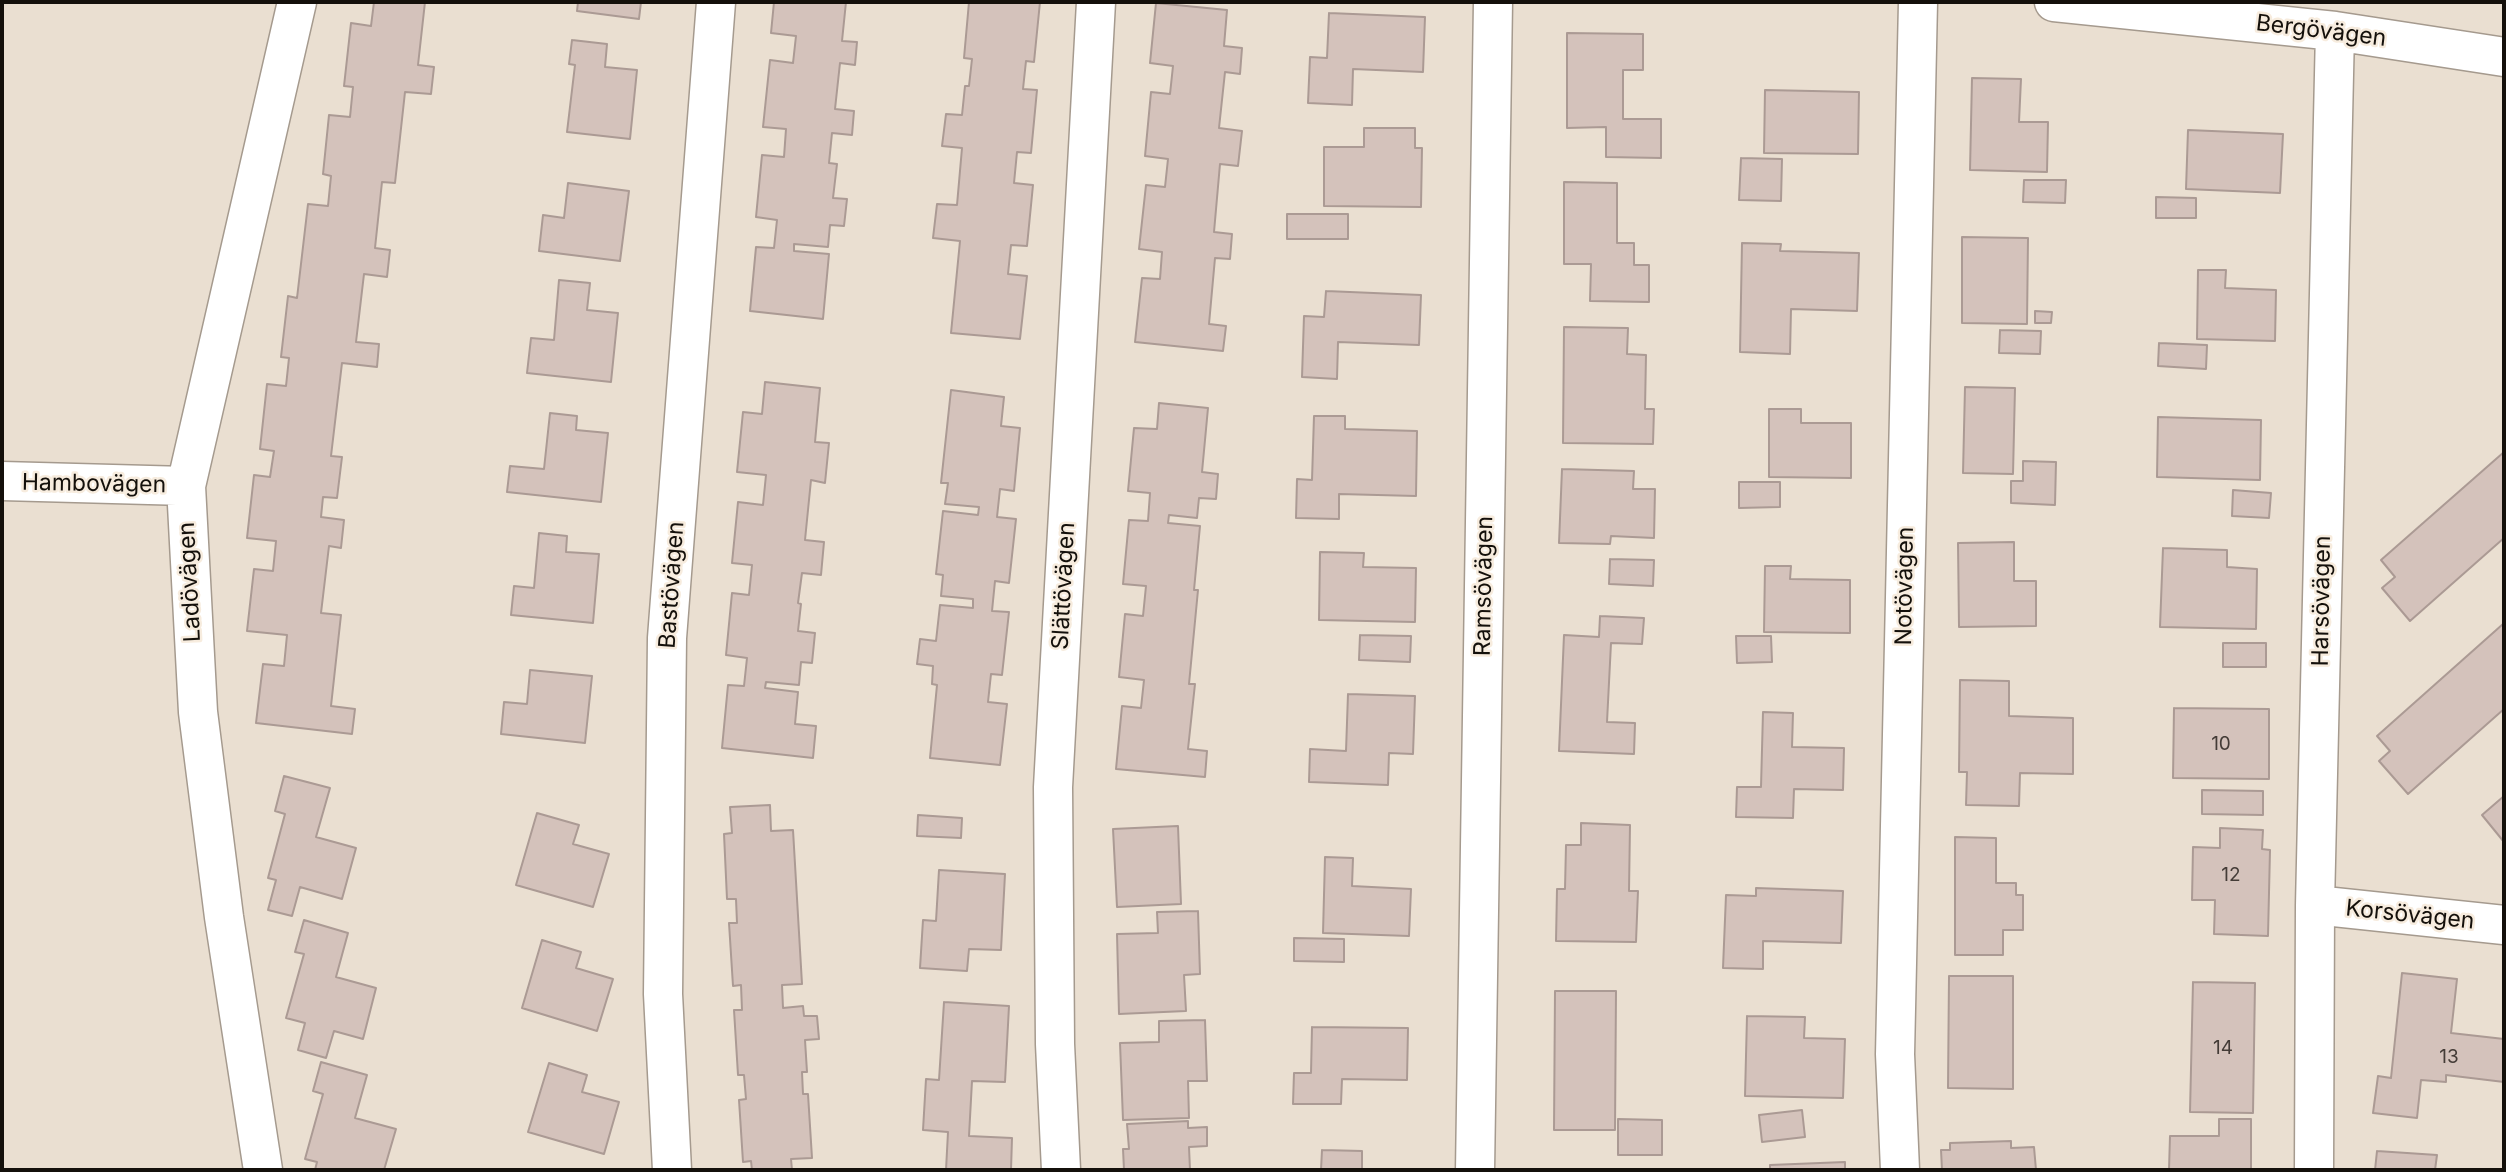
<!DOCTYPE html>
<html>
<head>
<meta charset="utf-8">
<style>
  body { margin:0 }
  #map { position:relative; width:2506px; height:1172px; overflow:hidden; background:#eadfd1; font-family:Inter,sans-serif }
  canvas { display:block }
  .frame { position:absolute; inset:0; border:4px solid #14100b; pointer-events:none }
</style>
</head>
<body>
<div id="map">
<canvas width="2506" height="1172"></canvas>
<div class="frame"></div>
</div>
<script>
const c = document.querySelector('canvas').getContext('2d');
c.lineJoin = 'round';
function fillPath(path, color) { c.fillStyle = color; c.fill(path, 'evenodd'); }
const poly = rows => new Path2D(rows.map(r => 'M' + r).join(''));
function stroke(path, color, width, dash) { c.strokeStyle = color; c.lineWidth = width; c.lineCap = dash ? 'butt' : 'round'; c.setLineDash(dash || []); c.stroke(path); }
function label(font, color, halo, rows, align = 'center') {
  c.font = font + ' Inter,sans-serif'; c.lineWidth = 5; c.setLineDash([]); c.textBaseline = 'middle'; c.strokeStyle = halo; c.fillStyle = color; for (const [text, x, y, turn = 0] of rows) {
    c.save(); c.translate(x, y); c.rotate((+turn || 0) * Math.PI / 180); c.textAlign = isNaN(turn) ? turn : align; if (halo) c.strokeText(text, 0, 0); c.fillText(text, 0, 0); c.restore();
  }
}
const building = poly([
  [374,2,425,2,418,65,434,67,431,94,405,92,395,183,382,182,375,248,390,250,387,277,364,274,356,342,379,344,377,367,342,363,331,456,342,457,337,498,323,497,321,517,344,520,341,548,329,546,321,613,341,615,331,706,355,709,352,734,256,723,263,664,284,666,287,635,247,631,254,569,273,571,276,541,247,538,254,475,270,477,274,451,260,449,267,384,286,386,289,358,281,357,288,296,297,298,308,204,328,206,331,176,323,174,329,115,350,117,353,87,344,86,351,23,371,26,374,2],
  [578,2,641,2,639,19,577,11,578,2],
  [774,2,846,2,842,41,857,42,855,65,840,63,835,109,854,111,852,135,832,133,829,163,837,164,833,198,847,199,844,226,830,225,828,247,794,244,794,251,829,254,823,319,750,311,756,247,774,248,777,220,756,217,762,155,784,157,786,129,763,127,770,60,793,63,796,36,771,33,774,2],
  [969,2,1040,2,1034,62,1026,61,1023,89,1037,90,1031,153,1017,152,1014,183,1033,185,1027,246,1011,245,1008,274,1027,276,1020,339,951,333,960,241,933,238,937,204,957,205,962,148,942,146,946,114,962,115,965,86,969,86,972,59,964,58,969,2],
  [1156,3,1227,10,1224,46,1242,48,1240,74,1225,72,1219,128,1242,131,1238,166,1220,164,1214,232,1232,234,1230,259,1215,258,1209,324,1226,326,1223,351,1135,342,1142,278,1160,279,1162,252,1139,249,1146,185,1165,187,1168,159,1145,156,1151,92,1170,94,1173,66,1150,63,1156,3],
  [1329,13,1425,17,1423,72,1353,69,1352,105,1308,103,1310,57,1327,58,1329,13],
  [1567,33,1643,34,1643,70,1623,70,1623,119,1661,119,1661,158,1606,157,1606,127,1567,128,1567,33],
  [572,40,607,44,605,67,637,70,630,139,567,132,575,65,569,64,572,40],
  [1972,78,2021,79,2019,122,2048,122,2047,172,1970,170,1972,78],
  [1765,90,1859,92,1858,154,1764,153,1765,90],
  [1364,128,1415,128,1415,148,1422,148,1421,207,1324,206,1324,147,1364,147,1364,128],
  [2188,130,2283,134,2280,193,2186,189,2188,130],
  [1741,158,1782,159,1781,201,1739,200,1741,158],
  [2024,180,2066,180,2065,203,2023,202,2024,180],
  [1564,182,1617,183,1617,243,1634,243,1634,265,1649,265,1649,302,1590,301,1591,264,1564,264,1564,182],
  [568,183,629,191,620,261,539,251,543,215,564,218,568,183],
  [2156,197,2196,198,2196,218,2156,218,2156,197],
  [1287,214,1348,214,1348,239,1287,239,1287,214],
  [1962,237,2028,238,2027,324,1962,323,1962,237],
  [1742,243,1781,244,1780,251,1859,253,1857,311,1791,309,1790,354,1740,352,1742,243],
  [2198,270,2226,270,2225,288,2276,290,2275,341,2197,339,2198,270],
  [559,280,590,283,587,310,618,313,611,382,527,373,531,338,554,340,559,280],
  [1326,291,1421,295,1419,345,1338,342,1337,379,1302,377,1304,316,1324,317,1326,291],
  [2035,311,2052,312,2051,323,2035,323,2035,311],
  [1564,327,1628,328,1627,354,1646,355,1645,409,1654,409,1653,444,1563,443,1564,327],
  [2000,330,2041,331,2040,354,1999,353,2000,330],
  [2159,343,2207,345,2206,369,2158,366,2159,343],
  [765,382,820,388,815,442,829,443,825,483,811,480,805,540,824,542,821,575,802,573,798,603,801,604,798,631,815,633,812,663,801,662,799,685,766,682,765,688,798,692,795,724,816,726,813,758,722,748,728,685,744,686,747,658,726,655,732,593,749,595,752,565,732,563,738,502,763,505,766,475,737,472,743,412,762,414,765,382],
  [1965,387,2015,388,2013,474,1963,473,1965,387],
  [951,390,1004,397,1001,426,1020,428,1014,491,1000,489,997,517,1016,519,1009,583,995,581,992,611,1009,612,1002,675,991,674,988,702,1007,704,1000,765,930,758,937,685,932,684,933,666,917,664,920,639,936,641,940,605,973,608,973,599,941,596,943,575,936,574,943,511,978,515,979,507,945,504,948,483,941,483,951,390],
  [1159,403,1208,408,1202,472,1218,474,1216,499,1199,498,1197,518,1169,515,1168,523,1200,526,1194,590,1198,590,1189,684,1195,684,1188,749,1207,751,1205,777,1116,769,1122,706,1141,708,1144,680,1119,677,1125,614,1143,616,1146,586,1123,584,1129,520,1148,521,1150,493,1128,491,1134,428,1157,429,1159,403],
  [1769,409,1801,409,1801,423,1851,423,1851,478,1769,477,1769,409],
  [550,413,577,416,576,430,608,433,601,502,507,492,510,466,544,469,550,413],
  [1314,416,1345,416,1345,429,1417,431,1416,496,1339,494,1339,519,1296,518,1297,479,1312,480,1314,416],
  [2158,417,2261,420,2260,480,2157,477,2158,417],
  [2504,452,2504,538,2410,621,2382,588,2395,577,2381,560,2504,452],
  [2023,461,2056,462,2055,505,2011,503,2011,481,2023,481,2023,461],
  [1562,469,1634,471,1633,489,1655,489,1654,538,1611,536,1610,544,1559,543,1562,469],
  [1739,482,1780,482,1780,507,1739,508,1739,482],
  [2233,490,2271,493,2269,518,2232,516,2233,490],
  [539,533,567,536,566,552,599,554,593,623,511,615,514,586,534,588,539,533],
  [2014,542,2014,581,2036,581,2036,626,1959,627,1958,543,2014,542],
  [2163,548,2227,550,2227,567,2257,569,2256,629,2160,627,2163,548],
  [1320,552,1364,553,1363,567,1416,568,1415,622,1319,620,1320,552],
  [1610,559,1654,560,1653,586,1609,584,1610,559],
  [1765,566,1791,566,1790,579,1850,580,1850,633,1764,632,1765,566],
  [1600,616,1644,618,1642,644,1611,643,1607,722,1635,723,1634,754,1559,751,1564,635,1599,637,1600,616],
  [2503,624,2504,709,2408,794,2379,761,2390,751,2377,736,2503,624],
  [1360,635,1411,636,1410,662,1359,660,1360,635],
  [1736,636,1771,636,1772,662,1737,663,1736,636],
  [2223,643,2266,643,2266,667,2223,667,2223,643],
  [530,670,592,676,585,743,501,734,504,702,527,704,530,670],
  [1960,680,2009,681,2009,716,2073,718,2073,774,2020,773,2019,806,1966,805,1967,772,1959,772,1960,680],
  [1348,694,1415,696,1413,754,1389,753,1388,785,1309,782,1310,749,1346,751,1348,694],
  [2174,708,2269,709,2269,779,2173,778,2174,708],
  [1763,712,1793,713,1792,747,1844,748,1843,790,1794,789,1793,818,1736,817,1737,787,1761,787,1763,712],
  [284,776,330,788,316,837,356,848,342,899,300,887,292,916,268,910,276,880,268,878,285,814,275,811,284,776],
  [2202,790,2263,791,2263,815,2202,814,2202,790],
  [2504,796,2504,842,2482,815,2504,796],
  [770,805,771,831,793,830,802,984,782,985,783,1008,803,1006,804,1016,817,1016,819,1039,805,1040,807,1072,802,1072,803,1094,808,1094,812,1158,791,1159,792,1170,752,1170,751,1161,743,1162,739,1100,746,1099,744,1075,738,1075,734,1010,742,1010,741,985,733,986,729,923,737,923,736,899,727,899,724,834,732,833,730,807,770,805],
  [537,813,579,825,573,844,609,854,593,907,516,885,537,813],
  [918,815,962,818,961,838,917,836,918,815],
  [1581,823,1630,825,1629,891,1638,891,1636,942,1556,941,1557,889,1565,889,1566,845,1581,845,1581,823],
  [1178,826,1181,904,1117,907,1113,829,1178,826],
  [2220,828,2263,830,2262,849,2270,850,2268,936,2214,934,2215,900,2192,900,2193,847,2220,848,2220,828],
  [1955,837,1996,838,1996,883,2016,883,2016,895,2023,895,2023,930,2003,930,2003,955,1955,955,1955,837],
  [1325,857,1353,858,1352,886,1411,889,1409,936,1323,933,1325,857],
  [939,870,1005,874,1001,950,969,949,967,971,920,968,923,920,936,921,939,870],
  [1756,888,1843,891,1841,943,1763,941,1763,969,1723,968,1726,895,1756,896,1756,888],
  [1198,911,1200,974,1184,975,1186,1011,1119,1014,1117,934,1158,933,1157,912,1198,911],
  [304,920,348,933,336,977,376,988,363,1039,334,1031,326,1058,298,1050,305,1023,286,1018,304,954,295,952,304,920],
  [1294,938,1344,939,1344,962,1294,961,1294,938],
  [542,940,581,952,576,968,613,979,597,1031,522,1008,542,940],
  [2402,973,2457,979,2451,1033,2504,1039,2504,1082,2446,1075,2446,1082,2421,1080,2417,1118,2373,1113,2378,1076,2391,1078,2402,973],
  [1949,976,2013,976,2013,1089,1948,1088,1949,976],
  [2193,982,2255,983,2253,1113,2190,1112,2193,982],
  [1555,991,1616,991,1615,1130,1554,1130,1555,991],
  [944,1002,1009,1006,1005,1082,972,1081,969,1136,1012,1138,1011,1170,946,1170,948,1132,923,1130,926,1079,939,1080,944,1002],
  [1747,1016,1805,1017,1804,1038,1845,1039,1843,1098,1745,1096,1747,1016],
  [1205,1020,1207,1081,1188,1081,1189,1118,1123,1120,1120,1043,1159,1042,1159,1021,1205,1020],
  [1312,1027,1408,1028,1407,1080,1342,1079,1341,1104,1293,1104,1294,1073,1311,1073,1312,1027],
  [321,1062,367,1075,355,1118,396,1129,384,1170,315,1170,317,1162,305,1159,323,1094,313,1091,321,1062],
  [549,1063,587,1075,582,1092,619,1102,604,1154,528,1132,549,1063],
  [1802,1110,1805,1137,1762,1142,1759,1115,1802,1110],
  [1618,1119,1662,1120,1662,1155,1618,1155,1618,1119],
  [2219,1119,2251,1119,2251,1170,2169,1170,2170,1136,2219,1136,2219,1119],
  [1188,1121,1188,1128,1207,1127,1207,1146,1189,1147,1190,1170,1124,1170,1123,1149,1129,1149,1127,1124,1188,1121],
  [2011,1141,2011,1148,2034,1147,2036,1170,1942,1170,1941,1150,1950,1150,1950,1143,2011,1141],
  [1322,1150,1362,1151,1362,1170,1321,1170,1322,1150],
  [2377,1151,2437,1155,2435,1170,2375,1170,2377,1151],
  [1845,1162,1845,1170,1770,1170,1770,1165,1845,1162]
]);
fillPath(building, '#d4c2bb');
stroke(building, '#ab9a94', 2);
const minor = poly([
  [2054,2,2335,31,2504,57],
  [2,481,186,486],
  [2315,905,2504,925],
  [263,1170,224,917,198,712,186,486,297,2],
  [672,1170,663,994,667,638,716,2],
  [1061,1170,1055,1044,1053,787,1096,2],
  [1475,1170,1493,2],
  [1900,1170,1895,1054,1918,2],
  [2314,1170,2315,905,2335,31]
]);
stroke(minor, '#a59a8e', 41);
stroke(minor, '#fff', 38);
label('19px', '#443c37', null, [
  ["10",2221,744],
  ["12",2231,875],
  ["14",2223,1048],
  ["13",2449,1057]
]);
label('23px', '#14100b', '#f7ecde', [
  ["Bergövägen",2321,31,7],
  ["Hambovägen",94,484,1],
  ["Ladövägen",190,582,-93],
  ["Bastövägen",672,585,-86],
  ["Slättövägen",1064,586,-87],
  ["Ramsövägen",1484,586,-89],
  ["Notövägen",1905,586,-89],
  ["Harsövägen",2322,601,-89],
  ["Korsövägen",2410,915,6]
]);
</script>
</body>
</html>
